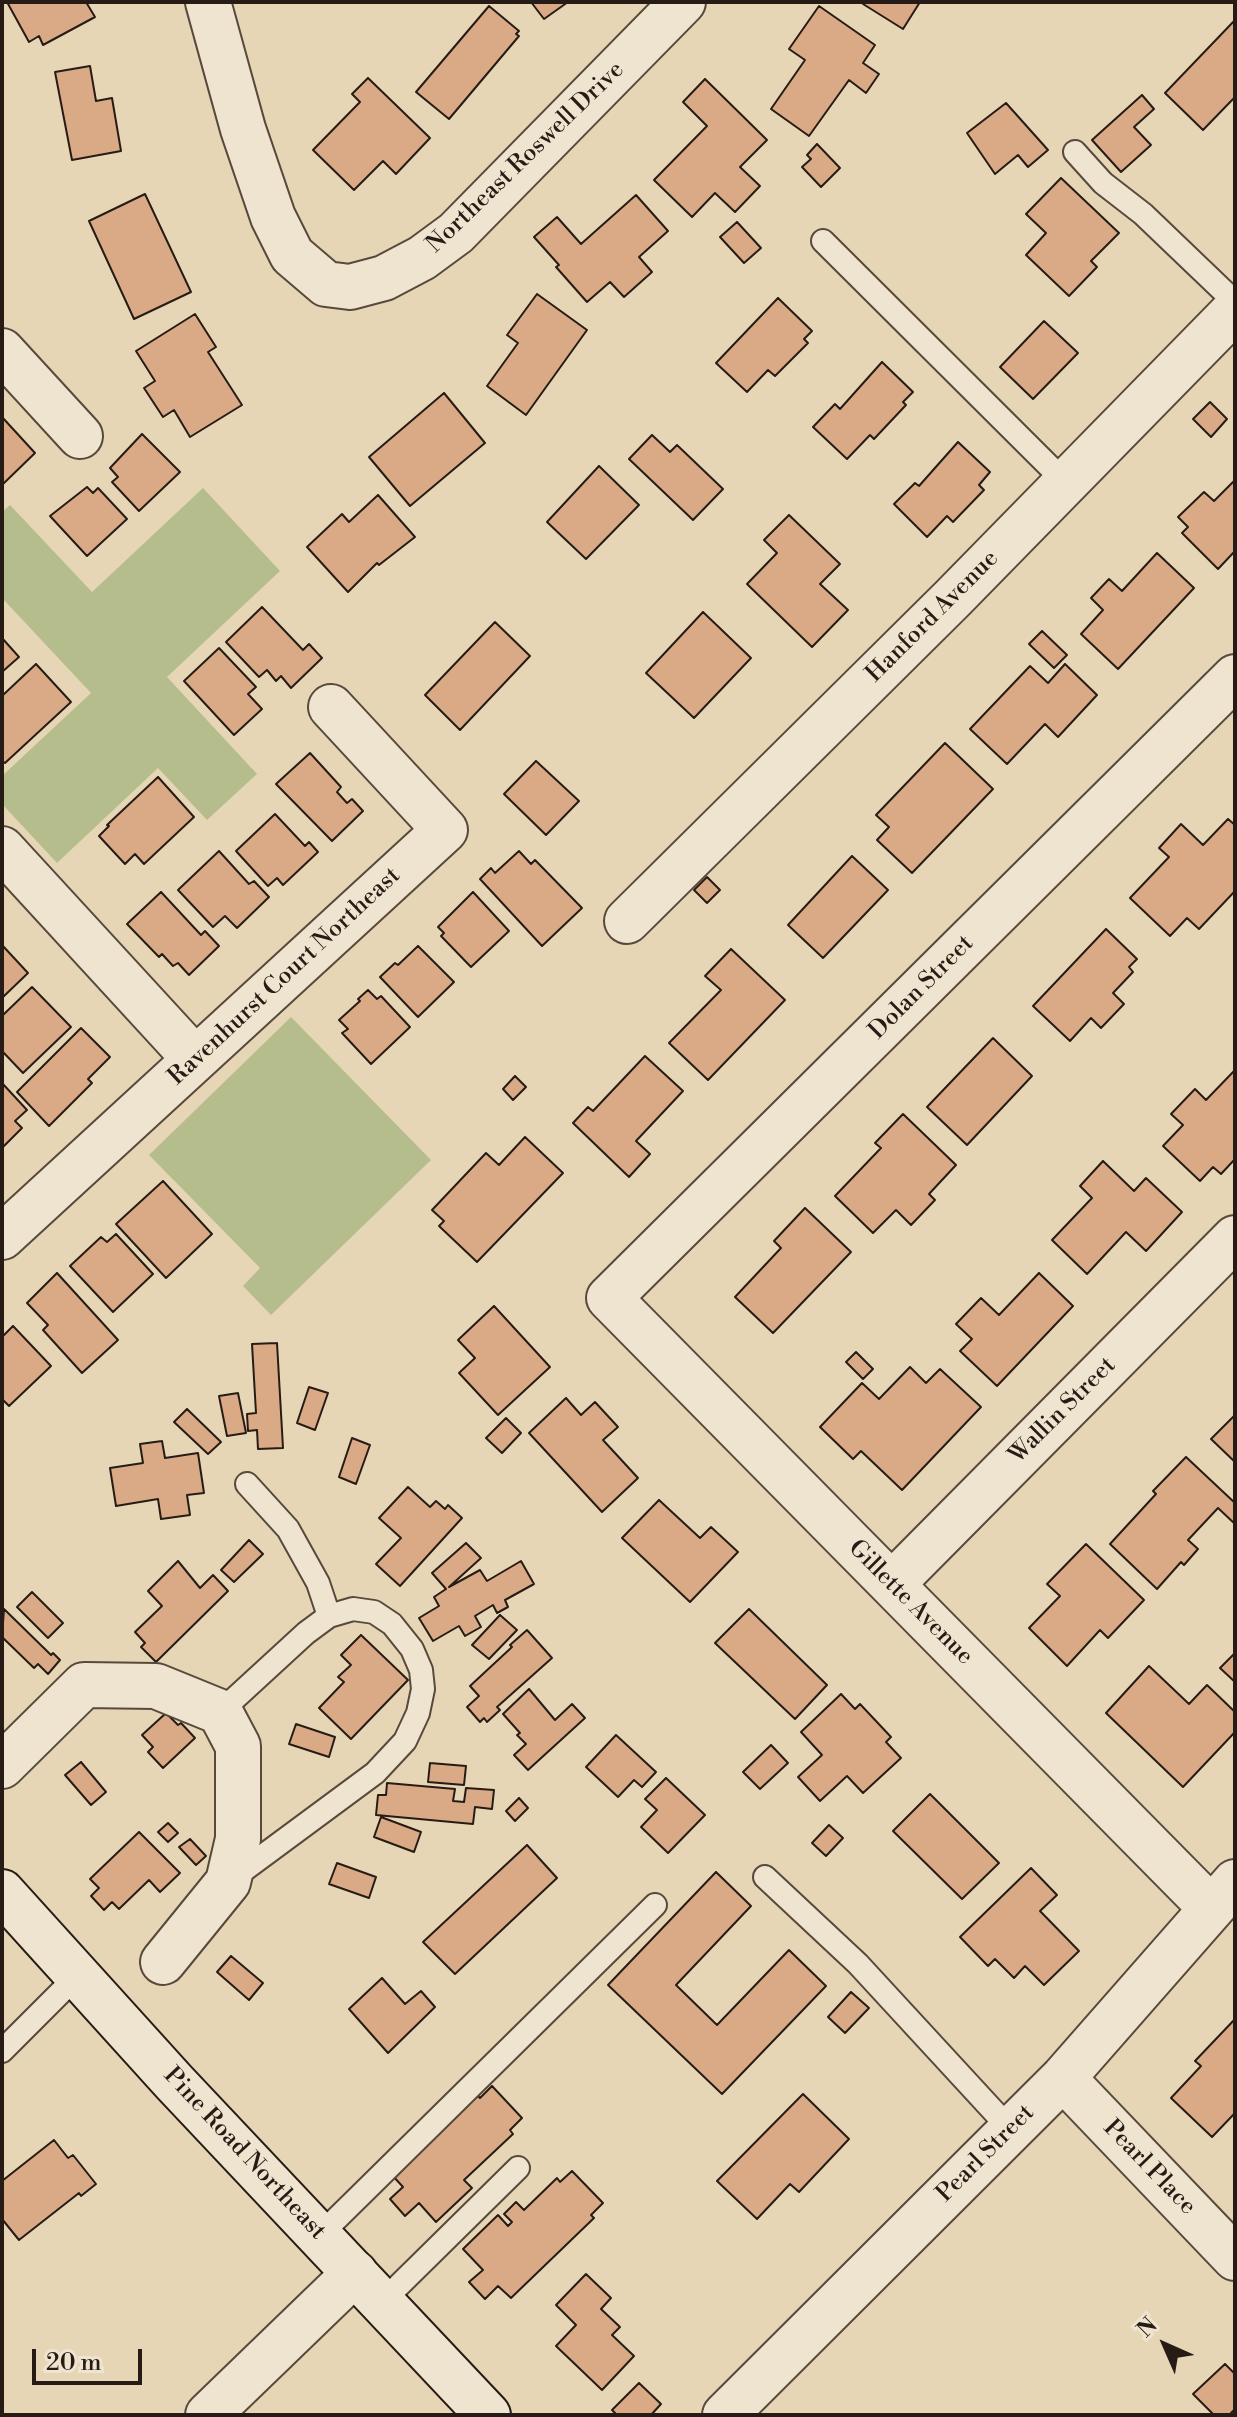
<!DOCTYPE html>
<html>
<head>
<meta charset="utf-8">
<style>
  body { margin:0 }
  #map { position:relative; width:1237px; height:2417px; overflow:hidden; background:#e7d6b5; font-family:"Libre Bodoni",serif }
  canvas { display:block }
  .frame { position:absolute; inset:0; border:4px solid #271c15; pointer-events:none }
  .north { position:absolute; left:1125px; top:2305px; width:80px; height:80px; -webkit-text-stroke:6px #efe4cf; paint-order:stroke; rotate:315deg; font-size:22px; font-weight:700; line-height:32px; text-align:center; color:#271c15 }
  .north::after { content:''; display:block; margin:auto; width:28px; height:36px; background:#271c15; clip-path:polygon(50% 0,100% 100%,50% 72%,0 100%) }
  .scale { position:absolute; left:32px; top:2349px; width:110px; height:36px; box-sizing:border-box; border:4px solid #271c15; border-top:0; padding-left:10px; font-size:24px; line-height:28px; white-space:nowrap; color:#271c15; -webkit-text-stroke:6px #efe4cf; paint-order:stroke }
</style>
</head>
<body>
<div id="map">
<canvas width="1237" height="2417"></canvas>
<div class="frame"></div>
<div class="north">N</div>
<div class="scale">20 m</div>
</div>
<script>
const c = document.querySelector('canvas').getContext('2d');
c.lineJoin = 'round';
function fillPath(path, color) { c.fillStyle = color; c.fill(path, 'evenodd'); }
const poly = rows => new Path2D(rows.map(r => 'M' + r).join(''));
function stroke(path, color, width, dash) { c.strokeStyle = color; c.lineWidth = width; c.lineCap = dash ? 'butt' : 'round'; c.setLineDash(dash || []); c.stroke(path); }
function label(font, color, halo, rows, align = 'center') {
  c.font = font + ' "Libre Bodoni",serif'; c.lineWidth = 6; c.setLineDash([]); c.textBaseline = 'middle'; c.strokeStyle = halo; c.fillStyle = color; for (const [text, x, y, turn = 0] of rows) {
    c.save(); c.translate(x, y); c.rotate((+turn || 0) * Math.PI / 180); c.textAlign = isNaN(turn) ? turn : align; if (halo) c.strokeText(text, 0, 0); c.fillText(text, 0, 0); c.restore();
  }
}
fillPath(poly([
  [203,488,280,571,167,677,257,774,207,820,158,768,57,863,2,804,2,776,91,693,2,598,2,512,10,505,92,592],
  [291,1017,431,1160,271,1315,243,1286,260,1268,149,1155]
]), '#b6bd8d');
const building = poly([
  [7,2,86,2,95,17,43,45,39,36,29,42,7,2],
  [531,2,568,2,544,19,531,2],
  [865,2,920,2,903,29,863,4,865,2],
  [489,6,519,31,516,34,519,36,449,119,416,92,489,6],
  [819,6,875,45,863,63,879,74,866,93,849,80,809,136,771,109,805,60,789,49,819,6],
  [1235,20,1235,97,1203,130,1165,93,1235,20],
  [90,66,96,101,112,98,121,151,72,160,55,72,90,66],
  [368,78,430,138,396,174,383,161,354,190,313,150,360,102,352,94,368,78],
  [705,79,767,140,740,167,760,186,735,212,715,193,692,217,654,180,707,126,683,102,705,79],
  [1142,95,1154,109,1134,127,1151,145,1121,172,1092,140,1142,95],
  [1006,103,1048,150,1028,167,1018,155,995,174,967,133,1006,103],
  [817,144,840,168,821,187,802,167,811,159,807,155,817,144],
  [1061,178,1119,233,1091,261,1097,267,1069,296,1026,255,1046,233,1026,214,1061,178],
  [145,194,191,292,134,319,89,221,145,194],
  [636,195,668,231,639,257,652,272,624,297,610,282,587,302,556,267,559,265,534,237,557,217,581,244,636,195],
  [737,222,761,248,744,263,720,237,737,222],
  [537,294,587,330,526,415,487,386,518,343,507,335,537,294],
  [778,298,812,331,804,339,808,343,775,376,768,370,747,392,716,363,778,298],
  [195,314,216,347,208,352,242,405,190,437,174,410,163,417,144,388,155,381,136,351,195,314],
  [1044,321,1078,353,1033,399,1000,367,1044,321],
  [882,362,913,392,903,402,906,405,874,439,870,435,847,459,813,427,835,404,840,409,882,362],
  [444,393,485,443,410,506,369,457,444,393],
  [1210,402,1227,419,1211,437,1193,419,1210,402],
  [2,417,35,453,2,485,2,417],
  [142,434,180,472,139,511,112,482,118,477,110,468,142,434],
  [652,435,670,452,677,445,723,489,693,520,629,459,652,435],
  [958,442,990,472,979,485,984,490,953,522,947,516,927,537,894,504,915,483,919,486,958,442],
  [599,466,639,505,586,559,547,522,599,466],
  [1235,480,1235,551,1218,569,1182,533,1188,527,1178,517,1204,492,1214,501,1235,480],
  [87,487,93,493,98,488,127,519,87,556,50,516,87,487],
  [378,495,415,537,379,565,377,563,348,592,307,547,342,514,349,522,378,495],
  [789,515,840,564,820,584,848,610,812,647,747,584,777,553,764,540,789,515],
  [1157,553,1194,588,1118,669,1081,634,1103,610,1091,598,1109,579,1122,591,1157,553],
  [262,607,303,650,309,644,322,658,291,688,281,676,276,681,267,670,259,677,226,642,262,607],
  [703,612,751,658,694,718,646,673,703,612],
  [495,622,530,656,460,730,425,695,495,622],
  [1042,631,1067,655,1054,668,1029,644,1042,631],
  [2,638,19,657,2,672,2,638],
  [219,648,256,687,248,694,262,709,234,735,184,681,219,648],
  [36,664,71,702,5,763,2,761,2,696,36,664],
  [1065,664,1097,695,1058,737,1045,724,1007,764,970,729,1030,666,1048,683,1065,664],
  [945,743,993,789,912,873,877,840,889,827,876,815,945,743],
  [310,753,341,787,337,792,347,803,352,799,363,811,332,841,276,784,310,753],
  [536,761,579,801,546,835,504,794,536,761],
  [158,777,194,817,144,864,135,854,125,864,99,836,109,826,107,825,158,777],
  [275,814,305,846,309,842,318,852,283,885,277,878,268,886,236,851,275,814],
  [1228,819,1235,825,1235,891,1199,929,1187,918,1170,936,1130,898,1169,857,1159,848,1181,824,1203,845,1228,819],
  [219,851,249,884,254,881,269,897,237,928,225,916,213,927,178,890,219,851],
  [519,851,531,864,535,860,582,908,542,946,480,879,491,868,495,873,519,851],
  [852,856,888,890,823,958,788,925,852,856],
  [707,877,720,890,707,903,694,890,707,877],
  [161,892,201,935,205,931,219,946,189,975,178,963,173,966,162,954,159,957,127,924,161,892],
  [473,892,509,931,471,967,441,936,444,933,438,927,473,892],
  [1106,929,1137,959,1129,967,1133,972,1113,993,1124,1004,1101,1028,1091,1018,1070,1041,1033,1006,1106,929],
  [2,945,28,973,2,998,2,945],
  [418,946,454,982,418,1017,380,977,395,963,398,965,418,946],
  [731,949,785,1000,708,1080,669,1043,721,990,705,976,731,949],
  [32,987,71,1027,23,1073,2,1051,2,1016,32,987],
  [368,990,377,999,381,996,410,1027,371,1064,342,1033,348,1029,339,1020,360,1001,358,999,368,990],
  [81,1028,110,1057,88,1079,92,1083,49,1126,17,1092,81,1028],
  [993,1038,1032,1076,967,1145,927,1107,993,1038],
  [645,1056,683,1091,636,1141,650,1154,629,1177,573,1123,588,1107,593,1111,645,1056],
  [1234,1071,1235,1159,1221,1174,1213,1167,1200,1181,1163,1146,1183,1125,1171,1114,1195,1089,1206,1100,1234,1071],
  [515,1076,526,1087,513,1100,503,1089,515,1076],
  [2,1083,27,1110,15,1121,22,1128,2,1148,2,1083],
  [903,1114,956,1165,929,1194,935,1200,911,1225,896,1210,873,1233,835,1196,881,1148,875,1143,903,1114],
  [525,1137,563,1173,477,1262,439,1226,444,1221,432,1210,486,1153,499,1165,525,1137],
  [1103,1161,1134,1191,1146,1178,1182,1212,1146,1251,1126,1232,1087,1274,1052,1240,1092,1198,1080,1186,1103,1161],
  [163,1181,212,1234,166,1278,116,1224,163,1181],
  [805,1208,851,1252,773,1333,735,1297,781,1248,774,1241,805,1208],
  [116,1234,153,1274,113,1312,70,1266,101,1237,107,1242,116,1234],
  [57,1273,118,1340,82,1373,43,1330,48,1325,27,1303,57,1273],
  [1039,1273,1073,1306,997,1386,960,1351,972,1339,956,1324,981,1298,999,1315,1039,1273],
  [494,1306,550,1367,498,1415,459,1373,475,1358,458,1340,494,1306],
  [13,1326,51,1366,9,1406,2,1399,2,1333,4,1335,13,1326],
  [277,1343,283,1448,258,1449,257,1430,248,1431,247,1414,256,1413,252,1344,277,1343],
  [856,1352,873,1369,863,1379,846,1362,856,1352],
  [910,1367,926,1383,940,1369,981,1407,902,1490,861,1451,853,1459,820,1427,862,1383,879,1399,910,1367],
  [309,1387,328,1393,315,1430,297,1423,309,1387],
  [238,1393,246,1433,227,1436,219,1396,238,1393],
  [566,1398,581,1415,595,1402,618,1427,603,1440,638,1478,602,1512,529,1433,566,1398],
  [187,1409,221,1442,208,1454,174,1422,187,1409],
  [1235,1415,1235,1462,1211,1439,1235,1415],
  [506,1418,521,1433,502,1453,486,1438,506,1418],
  [352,1438,370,1445,356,1484,339,1477,352,1438],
  [162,1441,165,1458,198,1453,204,1493,187,1495,190,1515,161,1519,158,1499,116,1506,110,1468,143,1463,140,1444,162,1441],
  [1186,1457,1235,1503,1235,1524,1218,1508,1188,1540,1198,1549,1184,1565,1181,1562,1157,1589,1110,1544,1156,1494,1153,1491,1186,1457],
  [408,1487,430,1507,436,1501,445,1509,448,1505,462,1518,400,1586,376,1564,401,1538,379,1518,408,1487],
  [659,1500,700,1538,711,1527,738,1552,690,1602,622,1538,659,1500],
  [249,1540,263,1554,234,1582,221,1570,249,1540],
  [466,1543,481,1558,449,1587,480,1570,487,1581,521,1561,534,1584,505,1600,508,1607,497,1613,493,1605,475,1616,481,1627,465,1636,459,1626,433,1641,419,1618,439,1606,434,1597,446,1589,432,1573,466,1543],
  [1086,1544,1144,1600,1108,1638,1100,1630,1067,1666,1029,1628,1060,1596,1047,1584,1086,1544],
  [178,1561,200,1588,213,1575,228,1591,156,1662,141,1647,145,1643,135,1632,162,1606,148,1591,178,1561],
  [32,1592,63,1623,48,1638,17,1607,32,1592],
  [4,1609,51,1655,53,1653,60,1660,48,1674,38,1664,34,1668,2,1637,4,1609],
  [749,1609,827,1685,795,1719,715,1643,749,1609],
  [500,1615,517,1630,489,1659,472,1645,500,1615],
  [527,1630,552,1658,497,1707,500,1710,487,1722,484,1718,480,1722,467,1707,479,1696,470,1686,512,1647,510,1645,527,1630],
  [361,1635,408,1680,351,1739,319,1708,344,1682,338,1677,351,1665,341,1655,361,1635],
  [1235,1653,1235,1682,1220,1668,1235,1653],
  [1149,1666,1189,1704,1207,1685,1235,1712,1235,1732,1183,1787,1106,1713,1149,1666],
  [529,1689,555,1720,572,1704,585,1718,528,1770,514,1755,526,1744,517,1735,520,1733,503,1714,529,1689],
  [841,1694,855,1709,860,1704,891,1737,886,1742,901,1758,863,1793,847,1776,820,1801,798,1777,822,1755,801,1732,841,1694],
  [166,1713,178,1725,181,1723,195,1738,163,1768,148,1752,153,1747,142,1735,166,1713],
  [296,1724,335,1737,329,1757,289,1744,296,1724],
  [616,1735,656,1772,642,1787,634,1780,618,1797,586,1767,616,1735],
  [771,1745,788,1763,760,1789,743,1772,771,1745],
  [81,1762,106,1792,91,1805,65,1775,81,1762],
  [430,1763,466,1766,464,1785,428,1782,430,1763],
  [666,1778,705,1815,668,1853,641,1827,657,1810,645,1799,666,1778],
  [387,1783,455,1789,453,1801,464,1802,466,1788,494,1790,492,1809,475,1807,473,1824,376,1815,378,1795,386,1795,387,1783],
  [930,1794,999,1863,962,1899,893,1831,930,1794],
  [519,1798,528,1808,515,1821,506,1811,519,1798],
  [381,1817,421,1832,414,1852,374,1837,381,1817],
  [168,1823,178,1833,168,1842,158,1832,168,1823],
  [829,1825,843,1838,826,1856,812,1843,829,1825],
  [139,1832,180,1873,160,1892,149,1880,119,1909,112,1902,104,1910,91,1896,99,1888,90,1879,139,1832],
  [190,1839,206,1856,196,1865,179,1847,190,1839],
  [527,1845,557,1878,455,1974,423,1942,527,1845],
  [337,1863,376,1877,369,1898,329,1884,337,1863],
  [1031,1868,1057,1895,1040,1911,1079,1951,1044,1985,1025,1966,1014,1978,995,1959,988,1966,960,1937,1031,1868],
  [716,1872,751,1906,676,1985,717,2025,789,1950,826,1986,722,2094,608,1985,716,1872],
  [231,1956,263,1983,249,2000,217,1972,231,1956],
  [382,1978,405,2004,421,1991,435,2007,388,2053,349,2009,382,1978],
  [851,1992,869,2008,845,2033,828,2017,851,1992],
  [1235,2019,1235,2113,1212,2137,1171,2098,1201,2066,1195,2061,1235,2019],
  [492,2086,522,2118,510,2130,513,2134,464,2180,472,2188,436,2222,419,2203,405,2216,390,2199,403,2187,392,2175,477,2095,480,2098,492,2086],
  [803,2094,849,2139,799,2192,790,2184,757,2219,717,2181,803,2094],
  [54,2140,68,2158,73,2155,96,2184,81,2196,79,2193,19,2240,2,2219,2,2181,54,2140],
  [572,2171,603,2203,591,2215,594,2218,511,2298,498,2286,485,2299,469,2282,483,2270,463,2249,498,2215,508,2226,512,2222,504,2214,516,2202,524,2210,557,2178,560,2182,572,2171],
  [586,2274,611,2298,601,2309,620,2327,612,2335,634,2356,602,2390,556,2346,576,2325,556,2305,586,2274],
  [1225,2364,1235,2374,1235,2409,1229,2415,1214,2415,1193,2394,1225,2364],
  [639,2383,661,2404,651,2415,617,2415,612,2410,639,2383]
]);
fillPath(building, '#d9aa85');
stroke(building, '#271c15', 2);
const lane = poly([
  [1075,152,1103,183,1143,214,1235,302],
  [823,241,1066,483],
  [247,1484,288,1529,318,1583,329,1616],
  [220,1712,306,1633,329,1616,353,1609,374,1612,392,1624,412,1649,421,1670,423,1689,418,1713,405,1741,375,1773,233,1878],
  [765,1877,858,1964,1011,2130],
  [2,2051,78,1975],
  [320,2235,655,1905],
  [382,2302,518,2168]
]);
const street = poly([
  [208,2,243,129,273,217,292,255,326,284,350,287,384,278,422,258,456,233,683,2],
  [2,351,80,436],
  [2,849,195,1059],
  [627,921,953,598,1235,310],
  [2,1237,445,830,331,707],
  [892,1584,1235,1238],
  [2,1766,84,1685,156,1686,220,1712,238,1746,238,1839,228,1882,163,1962],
  [1210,1907,609,1298,1235,677],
  [1063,2078,1235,2258],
  [208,2415,355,2273],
  [725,2415,1063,2078,1235,1882]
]);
const secondary = poly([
  [2,1892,174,2082,488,2415]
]);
stroke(lane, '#574a3d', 26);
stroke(street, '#574a3d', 48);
stroke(secondary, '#271c15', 48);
stroke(lane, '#efe4cf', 22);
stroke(street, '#efe4cf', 44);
stroke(secondary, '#efe4cf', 44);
label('24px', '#271c15', '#efe4cf', [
  ["Northeast Roswell Drive",526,158,-44],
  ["Hanford Avenue",933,617,-45],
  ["Ravenhurst Court Northeast",285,977,-43],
  ["Dolan Street",922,988,-45],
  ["Wallin Street",1063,1411,-45],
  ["Gillette Avenue",910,1603,45],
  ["Pine Road Northeast",244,2154,47],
  ["Pearl Street",986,2154,-45],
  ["Pearl Place",1149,2168,46]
]);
</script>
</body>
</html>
